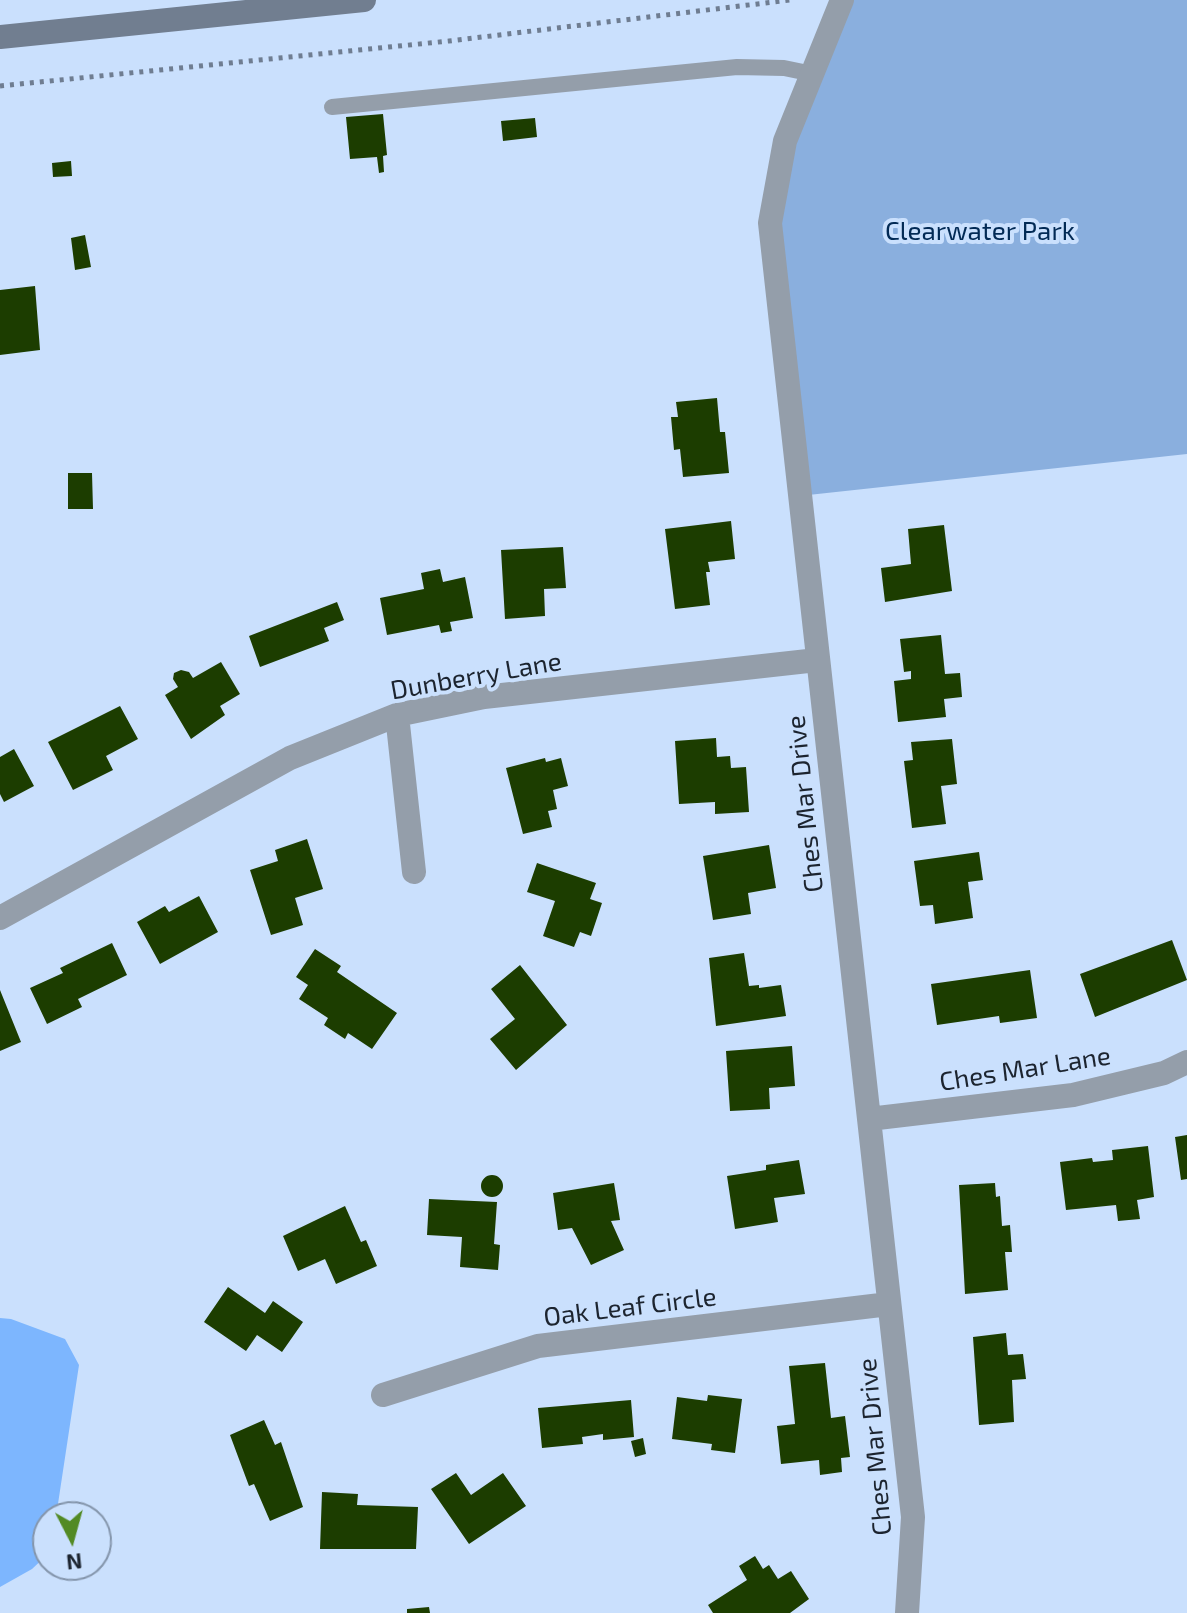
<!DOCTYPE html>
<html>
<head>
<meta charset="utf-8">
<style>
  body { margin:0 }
  #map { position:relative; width:1187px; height:1613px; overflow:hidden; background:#cae0fd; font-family:"Exo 2",sans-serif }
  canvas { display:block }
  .north { position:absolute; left:32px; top:1501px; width:80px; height:80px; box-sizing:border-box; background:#cae0fd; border:2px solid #8495ab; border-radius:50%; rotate:174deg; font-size:22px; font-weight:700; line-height:32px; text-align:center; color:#1c242f }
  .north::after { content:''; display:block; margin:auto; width:28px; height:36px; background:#528a24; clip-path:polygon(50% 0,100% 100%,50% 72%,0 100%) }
</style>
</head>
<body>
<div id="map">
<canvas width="1187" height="1613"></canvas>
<div class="north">N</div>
</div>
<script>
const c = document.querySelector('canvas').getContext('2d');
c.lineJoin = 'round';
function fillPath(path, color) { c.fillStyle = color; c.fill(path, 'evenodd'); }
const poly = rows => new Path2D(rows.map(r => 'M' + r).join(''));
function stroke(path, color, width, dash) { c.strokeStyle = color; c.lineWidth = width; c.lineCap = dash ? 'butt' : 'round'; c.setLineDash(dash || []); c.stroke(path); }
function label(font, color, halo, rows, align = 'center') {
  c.font = font + ' "Exo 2",sans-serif'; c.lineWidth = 8; c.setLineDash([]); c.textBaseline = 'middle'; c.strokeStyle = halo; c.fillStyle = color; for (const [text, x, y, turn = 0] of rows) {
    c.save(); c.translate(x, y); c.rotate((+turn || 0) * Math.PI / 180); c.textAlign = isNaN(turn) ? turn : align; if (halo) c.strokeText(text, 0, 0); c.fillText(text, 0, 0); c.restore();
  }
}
fillPath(poly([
  [841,0,1187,0,1187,454,799,496,770,223]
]), '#8aafde');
fillPath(poly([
  [0,1318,11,1319,65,1339,79,1365,56,1517,48,1517,48,1554,32,1569,0,1587]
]), '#7db6fe');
fillPath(poly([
  [383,114,387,155,383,156,384,172,379,173,377,157,350,159,346,117],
  [535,118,537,137,503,141,501,121],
  [71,161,72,176,53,177,52,163],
  [85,235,91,267,75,270,71,238],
  [35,286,40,350,0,355,0,290],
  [717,398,720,432,725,432,729,473,683,477,680,449,674,450,671,417,678,417,676,402],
  [68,473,92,473,93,509,68,509],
  [731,521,735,559,708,562,710,572,706,572,710,605,675,609,665,529],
  [944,525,952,591,885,602,881,568,911,564,908,529],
  [563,547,566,588,544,589,545,616,505,619,501,550],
  [440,569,443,582,465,577,473,618,450,622,452,631,441,633,439,625,387,635,380,598,424,589,421,573],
  [337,602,344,620,324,628,329,641,260,667,249,636],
  [941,635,945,674,960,673,962,697,944,699,946,717,898,722,894,681,911,679,911,671,904,672,900,639],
  [221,662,240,694,220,706,225,715,191,739,165,695,178,687,173,679,174,673,181,670,189,672,193,678],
  [120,706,138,739,106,756,113,770,73,790,48,742],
  [716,738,717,757,730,756,731,768,746,767,749,812,715,814,715,802,679,804,675,741],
  [952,739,957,784,941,786,946,824,912,828,904,761,913,760,911,742],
  [14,749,34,786,4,802,0,794,0,757],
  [545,758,546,762,561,758,568,786,553,790,557,809,548,811,552,827,523,834,506,768],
  [307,839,323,889,295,898,303,925,271,935,250,870,278,861,275,850],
  [769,845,776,888,748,893,751,914,713,920,703,856],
  [979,852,983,880,968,882,973,918,935,924,933,905,920,906,914,861],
  [537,863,596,883,590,899,602,903,591,936,580,932,574,947,543,936,555,901,527,892],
  [199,896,218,932,160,964,137,922,165,906,169,912],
  [1172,940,1187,980,1095,1017,1080,974],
  [112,943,127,975,78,999,82,1007,47,1024,30,988,63,973,60,968],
  [315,949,341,966,337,972,397,1013,372,1049,348,1033,345,1039,324,1025,328,1018,299,999,308,985,296,977],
  [744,953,749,986,759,985,759,988,781,985,786,1016,716,1026,709,958],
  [520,965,567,1025,516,1070,490,1039,515,1019,491,989],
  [1030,970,1037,1018,1000,1023,999,1016,937,1025,931,984],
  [0,990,21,1042,0,1051],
  [792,1046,795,1086,769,1088,770,1109,730,1111,726,1051],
  [1187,1135,1187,1179,1181,1180,1175,1137],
  [1148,1146,1154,1197,1137,1200,1140,1219,1118,1221,1116,1205,1066,1210,1060,1162,1092,1158,1093,1162,1113,1160,1112,1150],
  [799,1160,805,1194,774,1198,778,1222,735,1229,727,1176,766,1170,766,1165],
  '481 1186a11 11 0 1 1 22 0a11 11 0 1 1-22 0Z',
  [614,1183,620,1220,611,1221,624,1250,591,1265,572,1228,558,1230,553,1193],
  [995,1183,996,1197,1000,1196,1002,1226,1010,1225,1012,1252,1005,1252,1008,1290,965,1294,959,1185],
  [429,1199,497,1202,494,1244,500,1245,498,1270,460,1267,462,1237,427,1235],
  [345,1206,361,1242,366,1240,377,1266,336,1284,325,1259,298,1271,283,1236],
  [228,1287,265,1313,273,1301,303,1322,282,1352,257,1335,246,1351,204,1322],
  [1006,1333,1008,1355,1023,1354,1026,1379,1012,1380,1014,1422,979,1425,973,1337],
  [825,1363,831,1418,845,1416,850,1457,841,1458,842,1472,820,1475,819,1460,781,1464,777,1426,795,1424,789,1366],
  [708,1395,742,1399,735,1453,711,1450,712,1444,672,1439,677,1397,707,1401],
  [631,1400,634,1437,603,1440,603,1434,582,1437,583,1444,542,1448,538,1408],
  [264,1420,275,1445,281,1442,303,1507,270,1521,254,1484,249,1486,230,1435],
  [643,1438,646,1454,635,1457,631,1441],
  [456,1473,471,1495,503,1473,526,1506,469,1544,431,1489],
  [322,1492,358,1494,357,1505,418,1507,416,1549,320,1549],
  [755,1556,763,1569,769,1565,778,1579,791,1571,809,1599,790,1613,713,1613,708,1605,747,1580,739,1566],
  [429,1607,430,1613,407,1613,407,1609]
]), '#1c3d00');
stroke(poly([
  [0,86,449,41,790,0]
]), '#6f7d91', 5, [4, 6]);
stroke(poly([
  [332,107,737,67,784,68,813,74]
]), '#949eaa', 16);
stroke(poly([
  [842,0,785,141,770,223,913,1517,907,1613],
  [397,715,414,872],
  [0,918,290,758,397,715,484,697,817,660],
  [869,1119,1073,1095,1164,1073,1187,1062],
  [383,1395,538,1346,889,1304]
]), '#949eaa', 24);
stroke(poly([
  [0,37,364,0]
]), '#717e90', 24);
label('26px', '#022a55', '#cae0fd', [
  ["Clearwater Park",980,231]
]);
label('26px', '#1c242f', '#cae0fd', [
  ["Dunberry Lane",476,676,-10],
  ["Ches Mar Drive",805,804,-96],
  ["Ches Mar Lane",1025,1069,-9],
  ["Oak Leaf Circle",630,1307,-7],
  ["Ches Mar Drive",875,1447,-95]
]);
</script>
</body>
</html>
